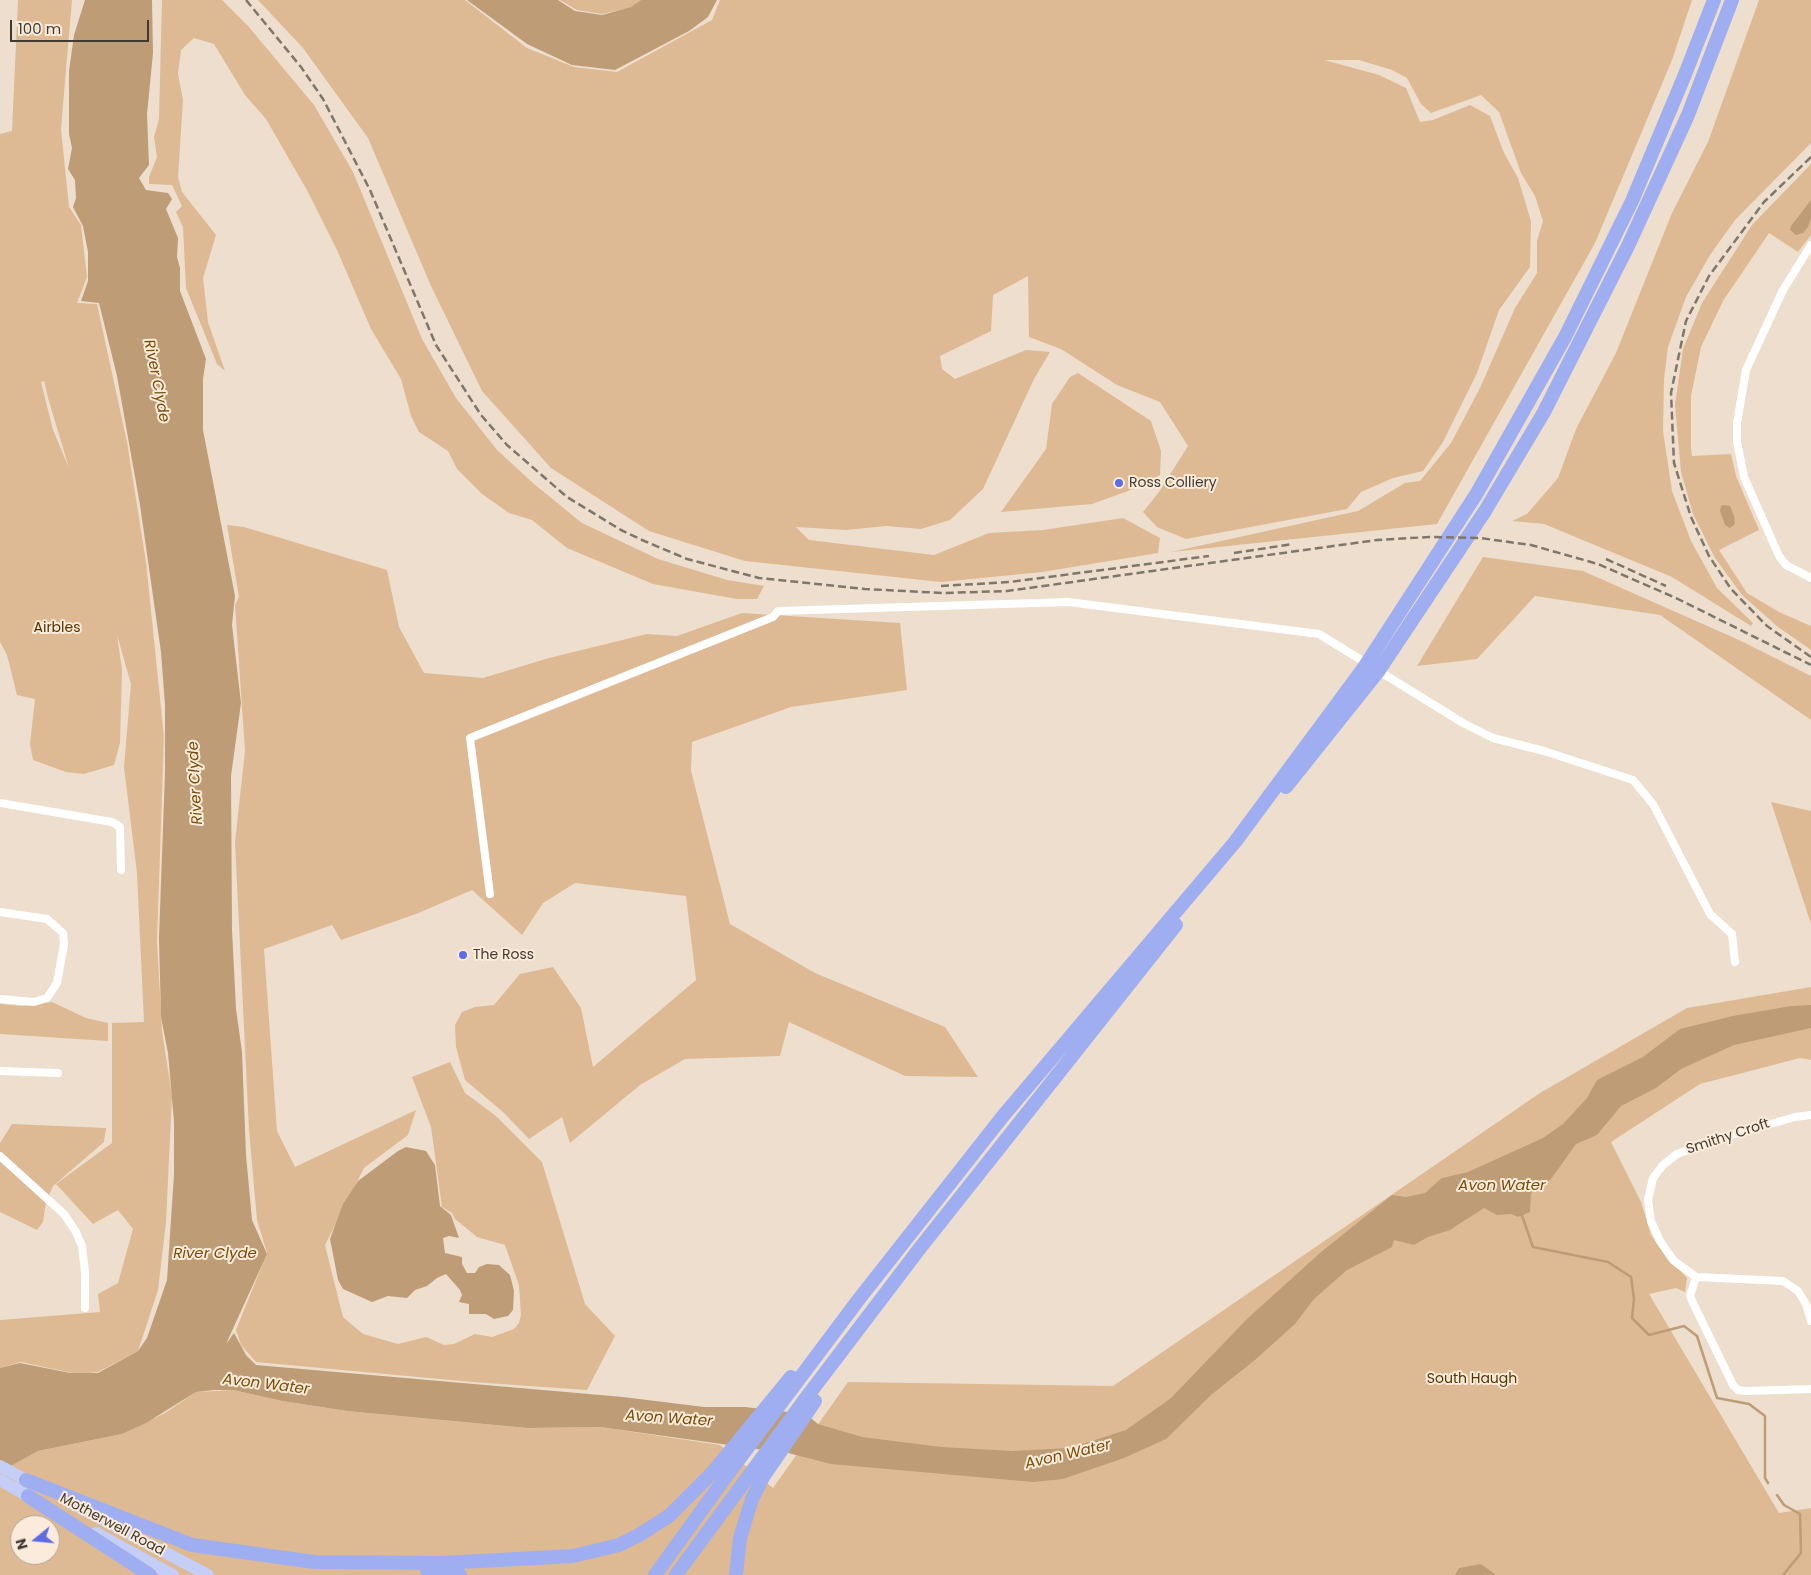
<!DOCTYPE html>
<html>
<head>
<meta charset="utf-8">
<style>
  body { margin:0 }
  #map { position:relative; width:1811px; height:1575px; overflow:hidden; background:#eedecd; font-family:Poppins,sans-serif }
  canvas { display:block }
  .north { position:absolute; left:10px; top:1515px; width:50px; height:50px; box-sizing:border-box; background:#fbebda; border:1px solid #b0a497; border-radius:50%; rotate:253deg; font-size:14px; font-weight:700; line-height:20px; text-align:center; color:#403a33 }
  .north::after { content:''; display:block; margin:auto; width:18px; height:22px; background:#5e6ce3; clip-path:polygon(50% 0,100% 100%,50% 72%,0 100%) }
  .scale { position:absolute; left:10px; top:20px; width:139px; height:22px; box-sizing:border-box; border:2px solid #403a33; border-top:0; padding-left:6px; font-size:15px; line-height:18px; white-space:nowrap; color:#403a33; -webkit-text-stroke:4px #fbebda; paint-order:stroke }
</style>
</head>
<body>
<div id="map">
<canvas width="1811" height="1575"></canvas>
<div class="north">N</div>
<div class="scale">100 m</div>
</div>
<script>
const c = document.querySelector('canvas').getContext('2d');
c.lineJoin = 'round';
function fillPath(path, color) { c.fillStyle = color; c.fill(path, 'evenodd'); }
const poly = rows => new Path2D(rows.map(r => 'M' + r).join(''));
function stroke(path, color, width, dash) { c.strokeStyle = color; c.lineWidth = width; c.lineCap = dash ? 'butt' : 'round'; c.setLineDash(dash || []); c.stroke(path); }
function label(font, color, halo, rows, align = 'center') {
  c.font = font + ' Poppins,sans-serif'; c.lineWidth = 4; c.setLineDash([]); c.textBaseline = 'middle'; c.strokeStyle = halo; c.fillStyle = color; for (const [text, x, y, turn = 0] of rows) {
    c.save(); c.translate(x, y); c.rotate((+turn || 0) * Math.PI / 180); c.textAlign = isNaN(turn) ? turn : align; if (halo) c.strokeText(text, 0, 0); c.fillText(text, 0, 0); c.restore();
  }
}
fillPath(poly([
  [18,0,72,0,61,129,69,207,81,225,87,277,77,303,97,304,127,442,146,562,164,737,157,941,162,1031,172,1096,166,1222,158,1290,138,1351,98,1372,77,1374,21,1362,0,1368,0,1320,100,1312,98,1294,118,1283,133,1229,118,1210,93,1224,56,1184,112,1143,112,1023,144,1022,137,873,124,767,131,684,117,635,122,670,120,743,114,765,84,774,66,772,33,760,30,744,35,699,17,695,7,655,0,642,0,134,12,131],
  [44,381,48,398,69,468,53,430,41,382],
  [162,0,222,0,248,26,314,105,353,172,422,339,456,398,497,450,534,484,582,523,658,559,727,580,764,586,757,599,737,599,653,584,567,548,532,520,509,513,482,494,457,469,448,451,419,432,411,416,401,379,371,329,337,250,308,192,266,119,245,95,214,44,194,38,181,50,178,74,183,100,178,177,182,192,216,235,203,278,208,322,225,371,217,364,186,288,183,227,176,212,182,206,172,185,149,184,149,177,157,157,154,137,159,119],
  [258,0,465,0,527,48,574,67,617,72,712,20,720,0,1692,0,1672,60,1595,243,1437,524,1171,552,1358,511,1405,483,1420,481,1451,443,1480,388,1515,308,1537,273,1537,241,1543,221,1535,196,1521,173,1499,112,1481,95,1431,113,1421,104,1407,78,1392,70,1359,60,1324,60,1379,75,1406,88,1420,122,1433,120,1470,105,1490,116,1504,153,1518,178,1531,221,1530,267,1499,310,1477,373,1443,442,1423,471,1393,478,1361,492,1347,509,1186,539,1157,527,1143,512,1159,492,1188,446,1160,402,1117,385,1061,349,1029,337,1028,276,993,295,991,331,940,356,942,369,955,379,1026,350,1050,352,1034,379,983,489,950,520,921,529,886,526,846,530,796,527,809,540,934,555,989,533,1043,530,1123,518,1160,538,1158,553,1042,572,941,582,745,561,649,531,551,468,482,391,431,286,368,138,303,48],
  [560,0,641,0,633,7,602,14,577,10],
  [1759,0,1811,0,1811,143,1735,220,1710,255,1686,297,1668,347,1664,379,1663,431,1672,491,1691,541,1717,588,1753,623,1751,626,1672,577,1544,524,1512,521,1527,514,1558,478,1576,429,1616,353,1672,213,1708,142],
  [1811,164,1811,235,1798,252,1769,233,1723,301,1701,347,1691,396,1691,448,1692,456,1731,454,1736,476,1759,530,1719,550,1747,593,1779,612,1811,626,1811,650,1778,627,1742,595,1715,558,1693,514,1681,472,1675,405,1683,349,1702,303,1752,225],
  [1078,373,1151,421,1161,451,1160,475,1128,491,1092,504,1001,512,1046,449,1052,404,1070,377],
  [227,525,244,527,387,570,399,627,424,673,483,678,549,658,647,634,677,636,742,613,900,623,907,690,791,707,692,742,691,771,730,924,815,973,945,1027,978,1077,905,1076,789,1022,780,1056,685,1059,640,1085,570,1143,562,1117,529,1139,503,1112,465,1080,456,1047,455,1025,462,1012,475,1007,494,1005,520,974,553,967,581,1008,593,1067,696,980,686,896,575,883,543,903,522,935,472,890,416,914,341,940,332,925,264,949,277,1131,295,1167,416,1110,408,1135,364,1168,325,1245,343,1317,363,1334,398,1344,426,1337,444,1345,454,1344,475,1334,492,1337,514,1329,519,1323,521,1315,519,1285,505,1245,477,1237,455,1219,452,1213,442,1207,431,1127,412,1077,450,1062,465,1093,496,1116,542,1162,585,1304,615,1336,587,1390,472,1382,256,1362,241,1345,236,1330,267,1253,257,1220,249,1130,235,842,245,751,235,605,239,597],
  [1483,557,1583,571,1739,640,1811,676,1811,720,1660,615,1535,596,1477,659,1417,666],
  [1771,802,1811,811,1811,924],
  [1811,987,1811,1060,1800,1058,1700,1084,1611,1142,1641,1202,1651,1235,1665,1255,1687,1278,1685,1292,1676,1288,1649,1294,1779,1513,1811,1508,1811,1575,0,1575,0,1472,38,1451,122,1434,165,1413,196,1392,233,1390,282,1401,347,1411,527,1428,600,1427,720,1445,773,1488,848,1382,1113,1386,1540,1093,1687,1008],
  [20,1525,50,1525,50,1555,20,1555],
  [52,1002,86,1018,108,1023,108,1041,0,1034,0,1004,21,1006],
  [12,1124,106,1128,104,1142,53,1186,46,1202,43,1222,37,1230,0,1212,0,1143]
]), '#ddba94');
fillPath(poly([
  [85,0,152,0,153,53,147,114,149,165,139,178,146,190,168,193,172,199,166,209,178,238,177,257,180,268,180,291,206,359,203,379,203,430,235,596,232,625,241,703,231,776,232,930,236,1009,242,1052,246,1155,252,1220,267,1254,226,1344,234,1333,246,1355,256,1365,623,1397,704,1407,745,1407,805,1414,786,1453,600,1427,527,1428,347,1411,282,1401,233,1390,214,1390,196,1392,146,1423,122,1434,38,1451,0,1472,0,1368,20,1363,70,1373,98,1373,138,1351,147,1338,167,1280,174,1174,174,1122,168,1053,161,1017,159,938,165,772,165,705,161,652,140,505,117,376,99,303,81,301,88,281,88,252,83,226,73,207,76,198,75,180,68,169,72,148,69,134,69,71,74,35],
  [467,0,558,0,575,11,602,15,631,7,641,0,717,0,708,17,689,31,615,70,572,65,527,44],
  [1811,200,1811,219,1808,227,1803,233,1796,235,1790,230,1791,226],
  [1724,505,1730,506,1734,516,1735,524,1730,528,1725,525,1720,511,1721,506],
  [1811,1005,1811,1028,1734,1045,1681,1069,1656,1088,1621,1106,1597,1135,1576,1144,1551,1179,1531,1193,1530,1212,1518,1217,1511,1214,1497,1215,1484,1208,1450,1230,1428,1237,1414,1245,1394,1240,1392,1247,1347,1270,1314,1299,1295,1324,1255,1360,1211,1395,1166,1439,1124,1458,1063,1479,1033,1482,831,1464,788,1453,807,1415,818,1424,862,1437,941,1447,1012,1451,1070,1448,1126,1430,1171,1398,1248,1318,1320,1253,1392,1195,1406,1197,1425,1193,1442,1178,1468,1172,1543,1138,1563,1124,1587,1098,1597,1080,1643,1057,1680,1029,1733,1016,1791,1006],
  [406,1147,426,1151,435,1165,440,1206,451,1215,459,1238,449,1236,443,1238,445,1253,462,1257,462,1264,467,1273,475,1273,479,1267,487,1264,499,1265,510,1275,514,1291,513,1310,508,1316,494,1319,486,1314,469,1314,469,1304,459,1302,462,1295,460,1290,446,1274,437,1278,427,1286,415,1290,407,1298,388,1296,372,1302,343,1289,338,1280,330,1239,343,1204,358,1181,398,1151],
  [1481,1564,1496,1575,1455,1575,1459,1568]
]), '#be9c76');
stroke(poly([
  [1521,1213,1533,1247,1608,1262,1631,1277,1634,1299,1632,1318,1649,1335,1684,1326,1697,1336,1717,1398,1749,1404,1765,1416,1765,1478,1768,1483],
  [1777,1495,1784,1505,1800,1514,1801,1553,1783,1575]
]), '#be9c76', 2.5);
stroke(poly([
  [1811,245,1783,290,1746,370,1737,423,1737,442,1744,477,1779,556,1786,565,1811,578],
  [0,803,112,822,120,827,121,870],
  [490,894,470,738,773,617,778,611,1068,602,1319,634,1463,723,1493,738,1544,751,1633,780,1653,804,1710,914,1732,934,1735,962],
  [0,912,47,919,63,933,64,944,57,983,47,998,34,1002,0,999],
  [0,1071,58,1073],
  [1811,1115,1795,1117,1735,1134,1677,1154,1663,1165,1653,1178,1648,1200,1651,1221,1660,1241,1673,1260,1696,1277,1690,1296,1693,1303,1733,1385,1738,1390,1747,1391,1811,1389],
  [0,1156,64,1214,76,1232,82,1246,85,1272,85,1308],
  [1696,1277,1783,1281,1798,1291,1806,1304,1811,1321]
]), '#fff', 8);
stroke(poly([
  [0,1466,35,1485],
  [0,1480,37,1501],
  [69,1502,208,1575],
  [96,1533,173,1575]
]), '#c5cef6', 12);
stroke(poly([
  [1286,787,1377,673,1485,511,1544,412,1628,246,1688,115,1732,0],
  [26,1480,192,1545,314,1562,442,1563,573,1556,619,1545,639,1535,669,1516,713,1472,791,1377],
  [28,1496,150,1575],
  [427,1570,460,1575],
  [655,1575,728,1474,859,1299,1003,1116,1235,842,1363,669,1477,493,1565,337,1632,201,1684,77,1714,0],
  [676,1575,806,1398,920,1248,1176,925],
  [736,1575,740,1538,752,1499,763,1477,815,1401]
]), '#9faef0', 14);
stroke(poly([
  [246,0,301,67,323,99,370,190,436,345,481,415,507,445,567,497,621,530,642,540,687,559,759,578,865,589,942,593,1007,591,1377,540,1429,537,1480,538,1531,545,1598,564,1678,599,1811,665],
  [1811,157,1764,202,1709,276,1686,321,1671,393,1674,463,1691,517,1709,556,1731,589,1767,626,1811,657],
  [1234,553,1293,544],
  [1606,559,1666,586],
  [941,586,1010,582,1209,556]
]), '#7f766b', 2.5, [8, 4]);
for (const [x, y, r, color] of [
  [1119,483,5,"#5e6ce3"],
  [463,955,5,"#5e6ce3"]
]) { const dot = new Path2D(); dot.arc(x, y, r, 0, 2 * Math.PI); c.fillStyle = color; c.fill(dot); stroke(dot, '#fbebda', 2); }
label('14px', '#403a33', '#fbebda', [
  ["Ross Colliery",1129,483],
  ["The Ross",473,955]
], 'left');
label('14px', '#553301', '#fbebda', [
  ["Airbles",57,628],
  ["South Haugh",1472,1379]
]);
label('14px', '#403a33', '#fbebda', [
  ["Smithy Croft",1728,1137,-18],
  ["Motherwell Road",112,1525,28]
]);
label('italic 15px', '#784b08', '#fbebda', [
  ["River Clyde",156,381,79],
  ["River Clyde",196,783,-93],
  ["Avon Water",1502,1186],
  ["River Clyde",215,1254],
  ["Avon Water",266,1385,7],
  ["Avon Water",669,1419,4],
  ["Avon Water",1068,1455,-13]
]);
</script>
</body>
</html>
